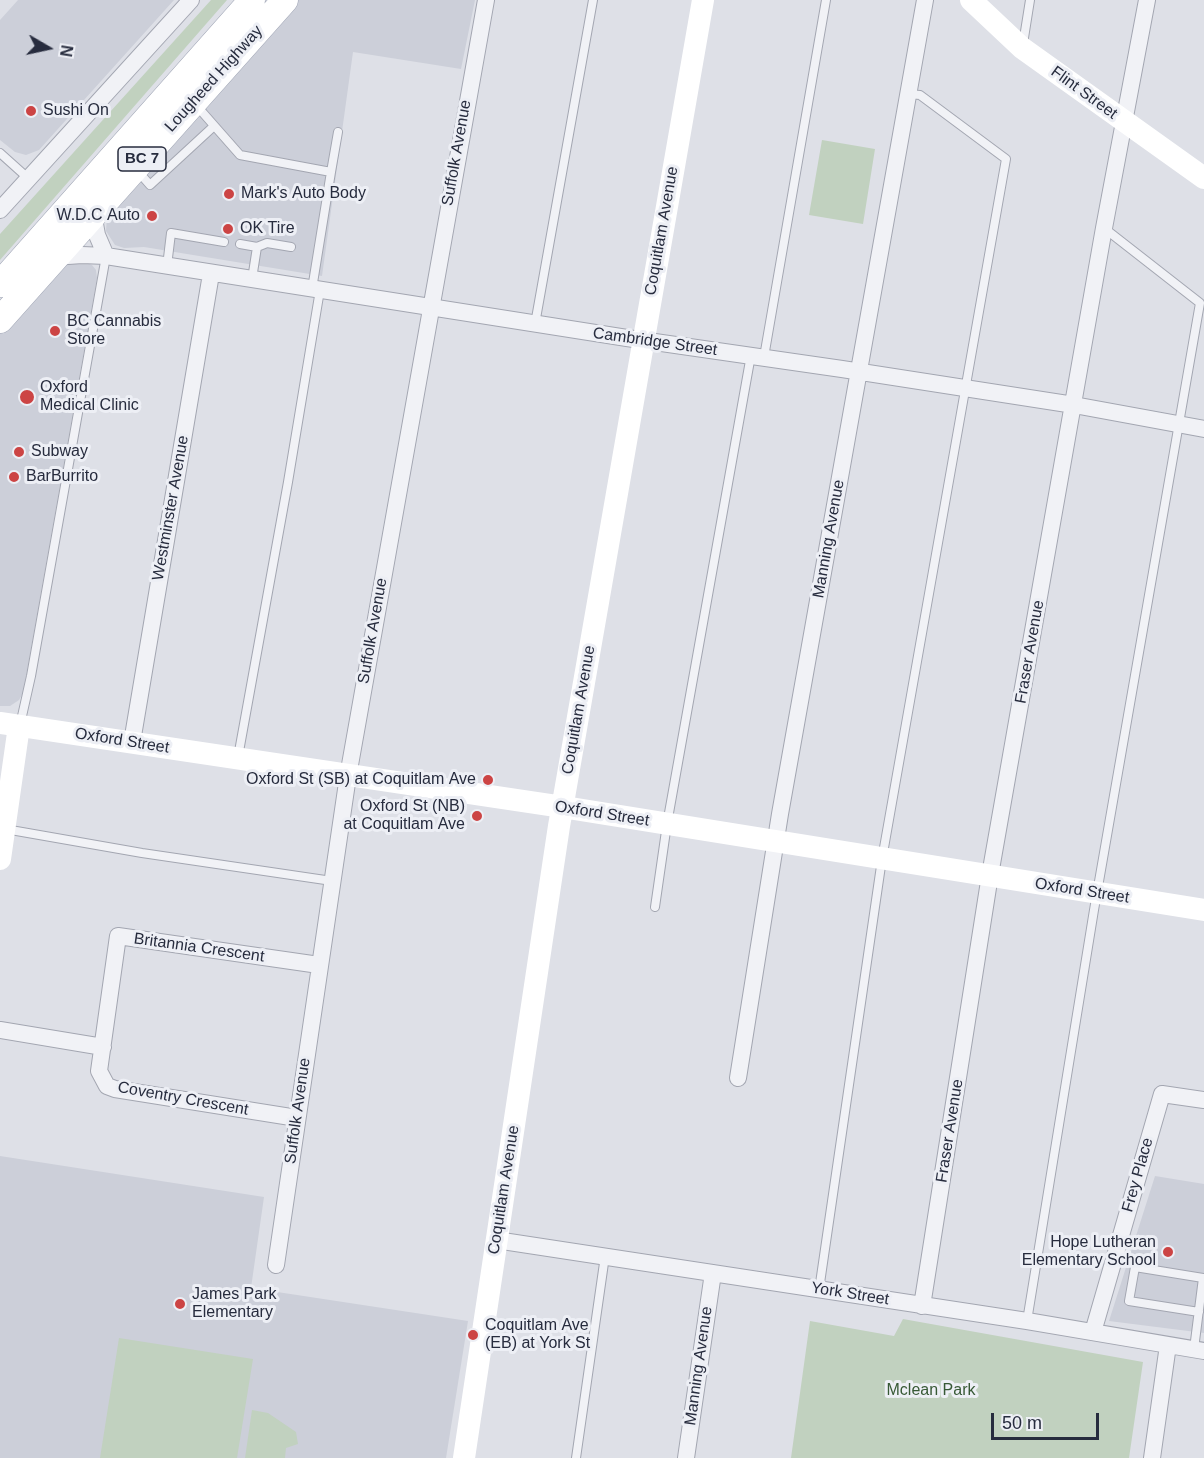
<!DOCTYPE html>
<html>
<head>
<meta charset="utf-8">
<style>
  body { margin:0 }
  #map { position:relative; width:1204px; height:1458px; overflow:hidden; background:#dee0e7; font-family:Arial,sans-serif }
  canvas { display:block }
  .north { position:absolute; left:18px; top:18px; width:60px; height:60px; -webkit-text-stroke:4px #edeff5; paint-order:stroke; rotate:99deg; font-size:16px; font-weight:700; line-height:24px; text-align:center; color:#272c3e }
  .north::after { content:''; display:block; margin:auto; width:21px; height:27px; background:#272c3e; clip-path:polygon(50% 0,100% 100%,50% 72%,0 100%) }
  .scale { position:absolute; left:991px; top:1413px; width:108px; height:27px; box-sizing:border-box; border:3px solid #272c3e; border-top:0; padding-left:8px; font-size:18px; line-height:21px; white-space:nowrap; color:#272c3e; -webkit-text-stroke:4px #edeff5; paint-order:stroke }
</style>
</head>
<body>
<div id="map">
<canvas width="1204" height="1458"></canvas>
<div class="north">N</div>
<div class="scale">50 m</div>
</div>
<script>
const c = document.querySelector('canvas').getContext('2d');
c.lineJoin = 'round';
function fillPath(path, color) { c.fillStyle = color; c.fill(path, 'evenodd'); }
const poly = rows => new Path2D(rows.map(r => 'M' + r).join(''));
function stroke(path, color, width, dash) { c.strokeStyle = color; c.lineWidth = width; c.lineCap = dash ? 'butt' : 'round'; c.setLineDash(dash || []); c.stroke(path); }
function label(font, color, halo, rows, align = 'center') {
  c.font = font + ' Arial,sans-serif'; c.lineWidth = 6; c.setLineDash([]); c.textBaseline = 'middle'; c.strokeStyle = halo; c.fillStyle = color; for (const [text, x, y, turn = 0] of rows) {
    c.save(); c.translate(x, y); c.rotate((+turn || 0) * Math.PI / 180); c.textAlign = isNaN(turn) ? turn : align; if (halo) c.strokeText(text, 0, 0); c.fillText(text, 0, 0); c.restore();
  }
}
fillPath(poly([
  [18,0,174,0,39,150,26,155,15,152,0,140,0,20],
  [296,0,475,0,461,69,353,52,322,276,144,247,124,248,115,245,106,231,107,217],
  [70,262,87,263,92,265,96,270,97,278,23,693,19,700,10,706,0,706,0,332,51,273],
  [0,1156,264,1197,251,1288,468,1321,446,1458,0,1458],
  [1155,1176,1204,1184,1204,1333,1109,1321]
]), '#cccfd9');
fillPath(poly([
  [211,0,227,0,0,260,0,234],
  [822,140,875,149,863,224,809,215],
  [903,1319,1143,1362,1129,1458,791,1458,810,1321,894,1336],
  [119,1338,253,1359,237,1458,100,1458],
  [252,1410,268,1413,296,1432,298,1444,286,1448,285,1458,245,1458]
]), '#c1d1bf');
const lane = poly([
  [1023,44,1030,0],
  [196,105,240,155,331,172,312,289],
  [0,153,29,179],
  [136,169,150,185,214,126],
  [331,172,338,132],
  [240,244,257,247,252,279],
  [257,247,267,243,291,247],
  [167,266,171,233,224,242],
  [535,324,593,0],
  [764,357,826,0],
  [20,725,31,676,106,256],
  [238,757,288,482,320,290],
  [5,829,142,853,332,881],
  [655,907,667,824,751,355],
  [819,1290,882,859,1006,159,920,95,908,94],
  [1027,1321,1094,910,1200,303,1104,228],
  [1194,1349,1203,1278,1135,1267,1129,1301,1199,1312],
  [576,1458,605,1256]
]);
const street = poly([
  [0,210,191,0],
  [93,213,97,235,106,256],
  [54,257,82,255,106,256,627,338,842,369,1074,405,1204,429],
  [132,742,211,274],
  [0,1030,103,1047],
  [738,1078,780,814,925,0],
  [297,1118,115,1089,107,1086,99,1071,118,936,319,965],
  [496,1240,1027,1321,1204,1351],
  [276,1265,348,776,486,0],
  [922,1306,990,875,1104,228,1147,0],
  [1093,1332,1162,1094,1204,1100],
  [686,1458,713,1273],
  [1152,1458,1168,1345]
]);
const primary = poly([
  [0,284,252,0],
  [0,320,285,0]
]);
stroke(lane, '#a3a6b1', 10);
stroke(street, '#a3a6b1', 18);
stroke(primary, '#9da3b3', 27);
stroke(lane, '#f1f2f6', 8);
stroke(street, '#f1f2f6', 16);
stroke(poly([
  [971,0,1022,48,1204,178],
  [0,723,563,807,1204,910],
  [0,859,19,726],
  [464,1458,559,826,703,0]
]), '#fff', 22);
stroke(primary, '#fff', 26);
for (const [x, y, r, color] of [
  [31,111,6,"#c44"],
  [229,194,6,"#c44"],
  [152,216,6,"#c44"],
  [228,229,6,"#c44"],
  [55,331,6,"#c44"],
  [27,397,8,"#c44"],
  [19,452,6,"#c44"],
  [14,477,6,"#c44"],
  [488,780,6,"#c44"],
  [477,816,6,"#c44"],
  [1168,1252,6,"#c44"],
  [180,1304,6,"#c44"],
  [473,1335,6,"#c44"]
]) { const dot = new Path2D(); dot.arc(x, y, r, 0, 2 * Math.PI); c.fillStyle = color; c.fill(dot); stroke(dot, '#edeff5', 2); }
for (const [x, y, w] of [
  [142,159,48]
]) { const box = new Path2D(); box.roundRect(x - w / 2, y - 12, w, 24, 4.5); c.fillStyle = '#edeff5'; c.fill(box); stroke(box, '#272c3e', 1.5); }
label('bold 15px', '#272c3e', null, [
  ["BC 7",142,159]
]);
label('16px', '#272c3e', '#edeff5', [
  ["Lougheed Highway",214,79,-48],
  ["Flint Street",1084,93,36],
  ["Suffolk Avenue",457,153,-80],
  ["Coquitlam Avenue",662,231,-80],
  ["Cambridge Street",655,342,8],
  ["Westminster Avenue",171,508,-80],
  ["Manning Avenue",829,539,-80],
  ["Suffolk Avenue",373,631,-80],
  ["Fraser Avenue",1030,652,-80],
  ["Coquitlam Avenue",579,710,-80],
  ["Oxford Street",122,741,9],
  ["Oxford Street",602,814,9],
  ["Oxford Street",1082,891,9],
  ["Britannia Crescent",199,948,8],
  ["Coventry Crescent",183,1099,10],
  ["Suffolk Avenue",298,1111,-82],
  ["Fraser Avenue",950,1131,-81],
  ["Frey Place",1138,1175,-74],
  ["Coquitlam Avenue",504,1190,-81],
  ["York Street",850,1294,9],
  ["Manning Avenue",699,1366,-82]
]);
label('16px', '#272c3e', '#edeff5', [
  ["Sushi On",43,111],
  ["Mark's Auto Body",241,194],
  ["W.D.C Auto",140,216,"right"],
  ["OK Tire",240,229],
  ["BC Cannabis",67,322],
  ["Store",67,340],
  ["Oxford",40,388],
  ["Medical Clinic",40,406],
  ["Subway",31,452],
  ["BarBurrito",26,477],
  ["Oxford St (SB) at Coquitlam Ave",476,780,"right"],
  ["Oxford St (NB)",465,807,"right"],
  ["at Coquitlam Ave",465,825,"right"],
  ["Hope Lutheran",1156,1243,"right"],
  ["Elementary School",1156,1261,"right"],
  ["James Park",192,1295],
  ["Elementary",192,1313],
  ["Coquitlam Ave",485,1326],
  ["(EB) at York St",485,1344]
], 'left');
label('16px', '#375935', '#edeff5', [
  ["Mclean Park",931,1391]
]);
</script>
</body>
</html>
